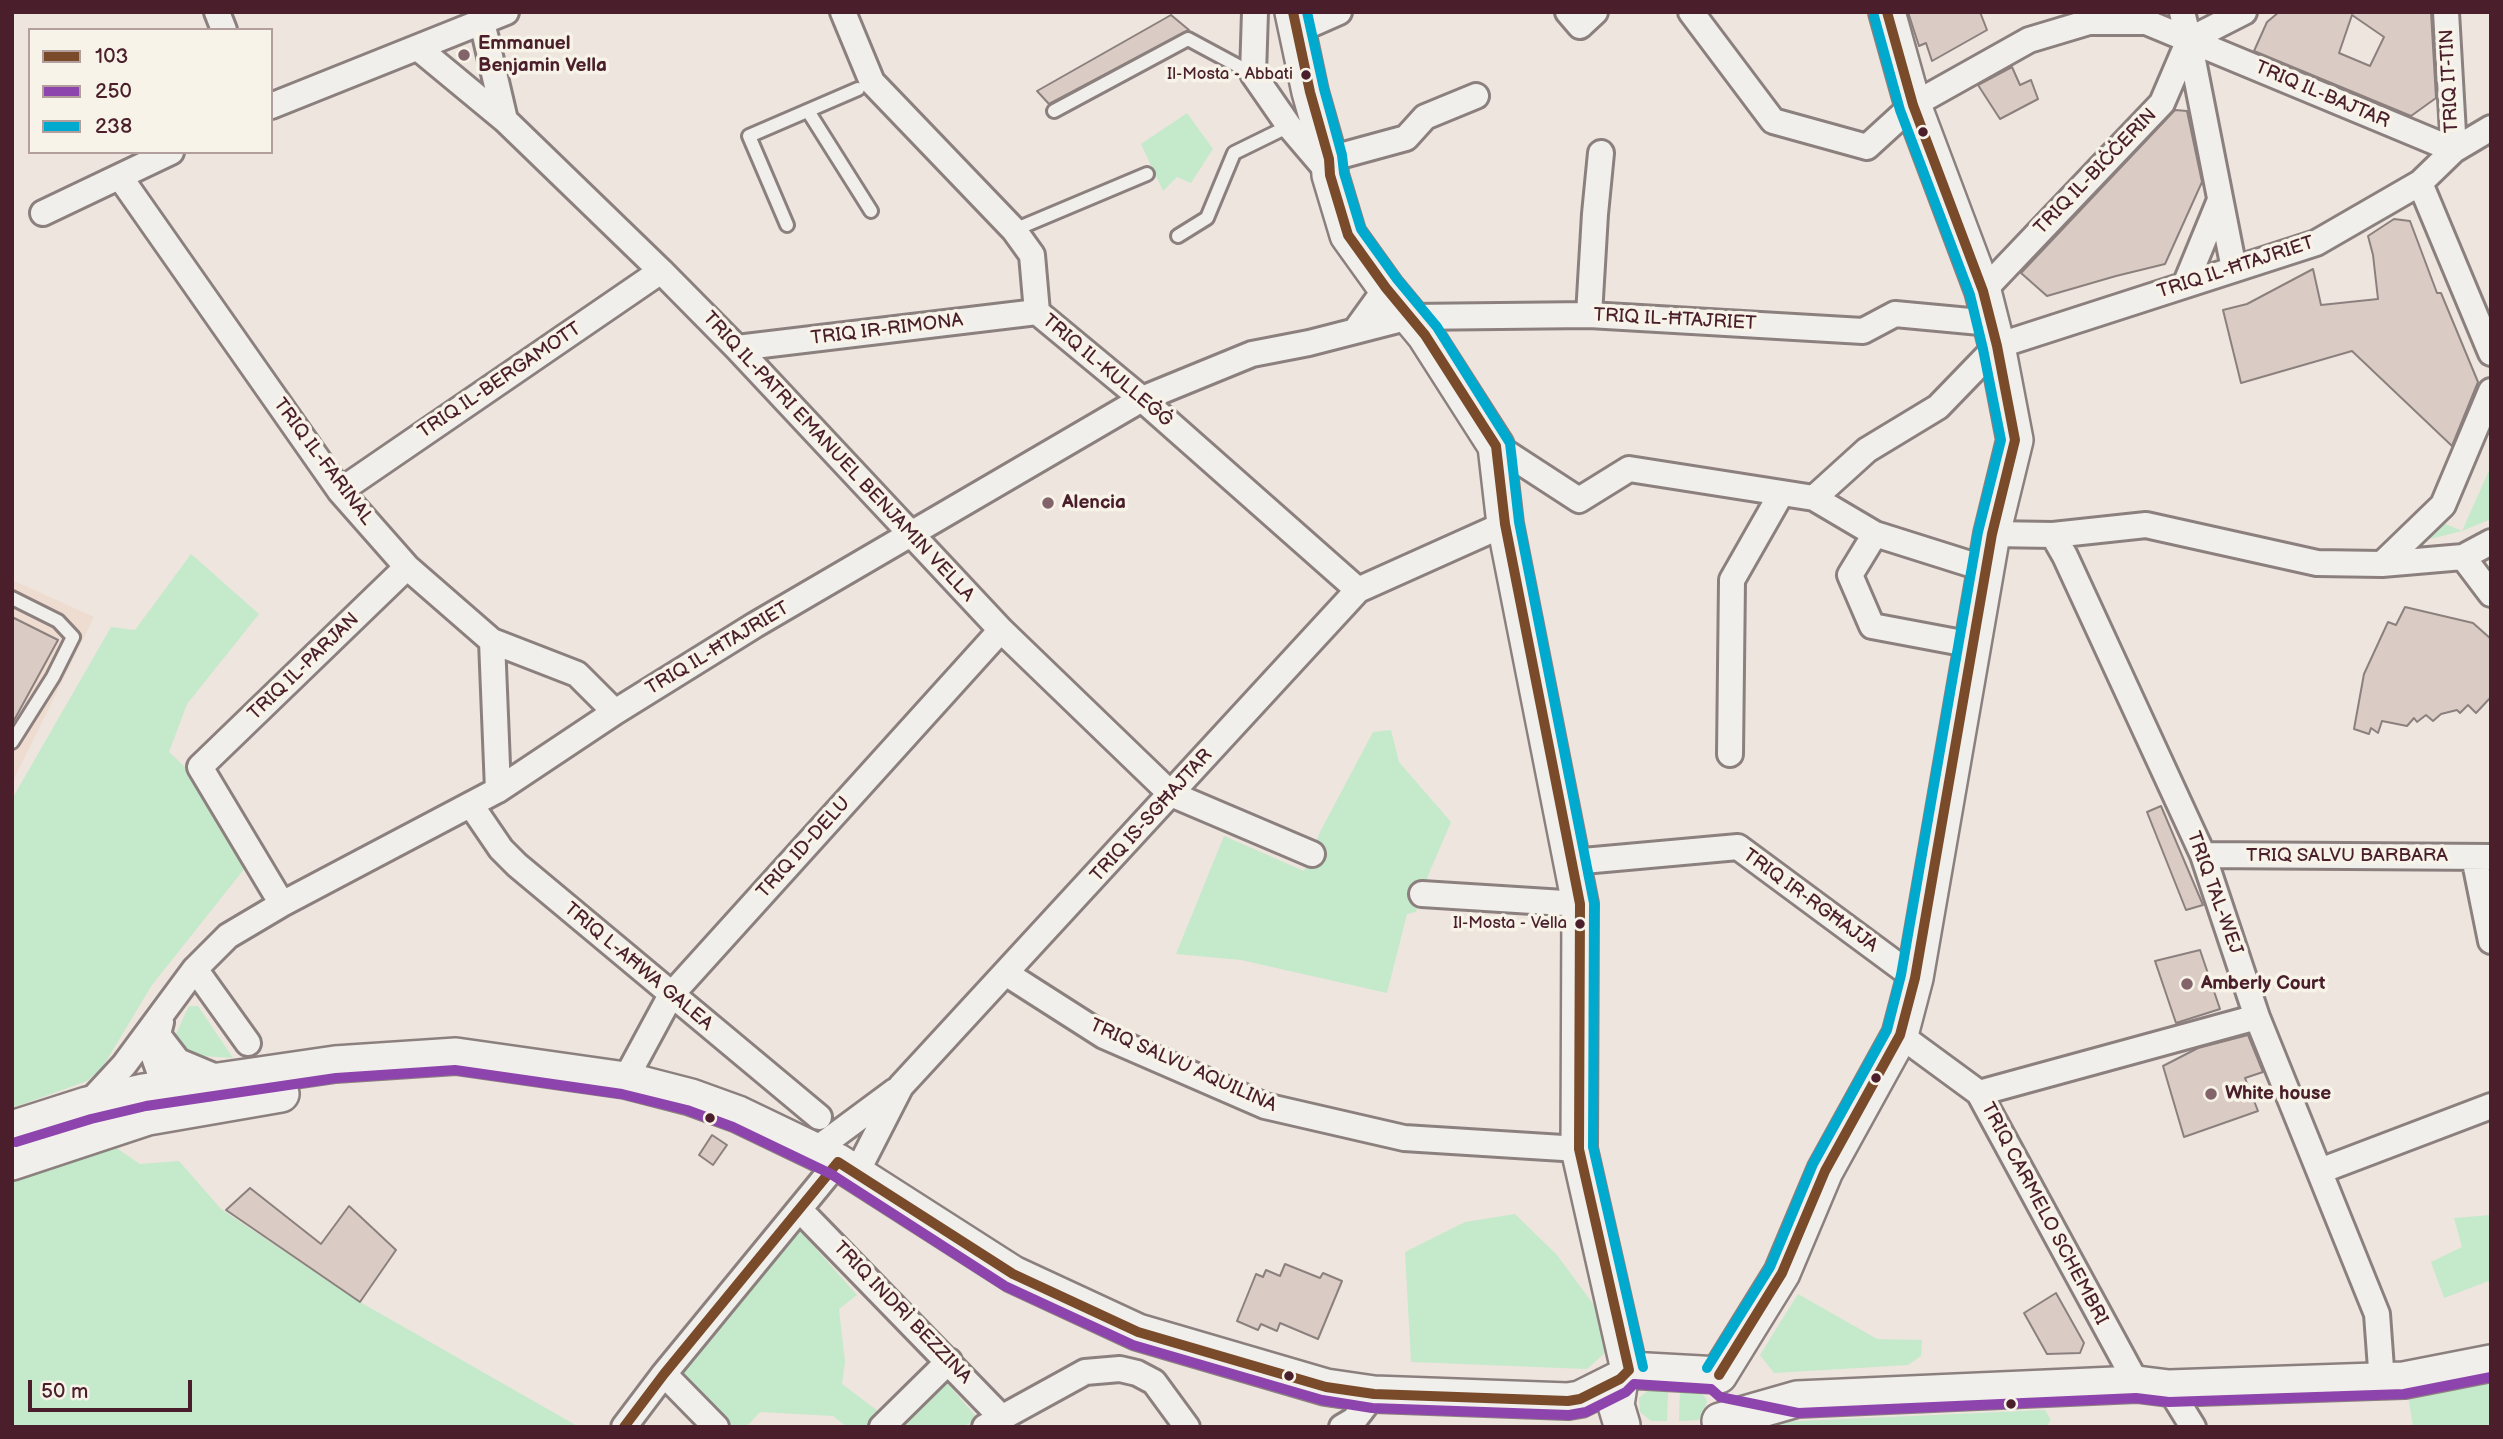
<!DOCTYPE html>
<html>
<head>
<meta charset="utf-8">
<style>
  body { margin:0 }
  #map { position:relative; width:2503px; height:1439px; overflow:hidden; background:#ede5de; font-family:"Balsamiq Sans",sans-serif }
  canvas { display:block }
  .frame { position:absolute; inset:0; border:14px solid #4a1f2b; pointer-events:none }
  .legend { position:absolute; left:28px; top:28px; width:245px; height:126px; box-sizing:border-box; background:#f7f3e8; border:2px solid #b29e9c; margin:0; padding:9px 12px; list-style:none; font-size:21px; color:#4a1f2b }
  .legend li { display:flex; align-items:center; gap:14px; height:35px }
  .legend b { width:35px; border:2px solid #b29e9c }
  .scale { position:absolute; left:28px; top:1380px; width:164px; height:32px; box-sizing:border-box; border:4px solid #4a1f2b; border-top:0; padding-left:9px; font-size:21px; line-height:24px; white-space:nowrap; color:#4a1f2b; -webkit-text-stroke:5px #f7f3e8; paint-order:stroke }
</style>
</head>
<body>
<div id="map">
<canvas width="2503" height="1439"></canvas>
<div class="frame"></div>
<ul class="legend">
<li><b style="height:9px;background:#7a4b2a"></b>103</li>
<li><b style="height:9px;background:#8e44ad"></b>250</li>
<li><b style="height:9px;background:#00a9ce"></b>238</li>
</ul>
<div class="scale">50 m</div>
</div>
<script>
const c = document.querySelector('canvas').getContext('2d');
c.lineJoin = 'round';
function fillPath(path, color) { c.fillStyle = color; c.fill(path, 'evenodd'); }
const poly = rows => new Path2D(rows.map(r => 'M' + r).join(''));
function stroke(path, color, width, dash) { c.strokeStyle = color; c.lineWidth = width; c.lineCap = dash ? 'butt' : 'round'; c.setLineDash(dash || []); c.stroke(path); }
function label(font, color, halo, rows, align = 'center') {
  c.font = font + ' "Balsamiq Sans",sans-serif'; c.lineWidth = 7; c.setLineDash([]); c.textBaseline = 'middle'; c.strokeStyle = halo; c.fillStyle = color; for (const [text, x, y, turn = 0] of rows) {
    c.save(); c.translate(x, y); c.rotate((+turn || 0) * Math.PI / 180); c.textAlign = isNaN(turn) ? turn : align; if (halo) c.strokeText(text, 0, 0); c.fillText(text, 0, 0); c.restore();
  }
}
fillPath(poly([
  [12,580,94,617,12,783]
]), '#eedcd0');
fillPath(poly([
  [1187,113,1213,149,1191,183,1177,177,1163,191,1141,144],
  [2491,466,2491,519,2462,531,2426,540,2441,522,2462,531],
  [191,554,259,614,187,704,169,752,187,769,245,868,152,985,102,1068,87,1081,12,1108,12,799,111,627,135,630],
  [1391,730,1399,762,1451,822,1429,873,1416,912,1407,914,1387,993,1241,960,1176,954,1224,836,1304,871,1320,832,1373,732],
  [189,1006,198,1006,233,1058,186,1055,176,1034],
  [109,1143,140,1164,179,1161,221,1209,360,1302,579,1427,12,1427,12,1173],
  [1515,1214,1557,1255,1599,1312,1605,1353,1587,1369,1411,1362,1405,1252,1465,1222],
  [2491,1215,2491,1280,2444,1298,2431,1262,2462,1247,2454,1218],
  [795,1225,857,1295,839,1309,845,1362,842,1384,883,1415,871,1427,847,1427,833,1416,760,1412,746,1427,734,1427,675,1370],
  [1798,1294,1877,1339,1922,1340,1921,1356,1908,1365,1774,1373,1760,1355],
  [943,1378,978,1419,962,1427,897,1427],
  [2491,1378,2491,1427,2413,1427,2407,1390],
  [1651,1388,1668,1389,1667,1421,1651,1421,1640,1412,1639,1398],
  [1680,1388,1699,1390,1707,1400,1705,1411,1699,1420,1679,1421],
  [2045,1410,2051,1420,2046,1427,1742,1427,1781,1422]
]), '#c5e9cb');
const building = poly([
  [1908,12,1980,12,1987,30,1932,61,1926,43,1919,46,1908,12],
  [2279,12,2431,12,2436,98,2411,116,2254,51,2267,22,2279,12],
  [2352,15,2384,37,2370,66,2339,53,2352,15],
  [1171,15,1189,30,1049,104,1037,91,1171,15],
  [2012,67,2020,85,2031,80,2038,99,2000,119,1978,85,2012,67],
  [2175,110,2187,111,2202,182,2165,264,2116,276,2047,296,2021,273,2175,110],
  [2394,219,2410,221,2437,293,2441,293,2478,382,2452,446,2352,351,2241,383,2223,310,2247,304,2313,269,2321,305,2378,299,2373,255,2368,236,2394,219],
  [2405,607,2473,623,2491,639,2491,697,2476,713,2468,705,2460,713,2457,710,2441,714,2433,721,2426,715,2417,722,2414,718,2407,726,2382,721,2378,733,2371,728,2369,734,2354,729,2364,674,2388,622,2396,625,2405,607],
  [12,617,58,640,12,724,12,617],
  [2161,806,2203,905,2186,910,2147,812,2161,806],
  [2200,950,2220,1009,2176,1023,2155,961,2200,950],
  [2248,1035,2263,1072,2245,1078,2258,1111,2184,1137,2163,1066,2198,1048,2248,1035],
  [712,1135,727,1145,713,1165,699,1155,712,1135],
  [250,1188,321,1244,349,1206,396,1250,360,1302,226,1210,250,1188],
  [1285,1264,1320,1278,1323,1273,1342,1281,1318,1339,1280,1323,1277,1331,1261,1324,1258,1330,1237,1321,1256,1274,1263,1277,1266,1270,1280,1276,1285,1264],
  [2056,1293,2084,1343,2080,1353,2047,1354,2024,1313,2056,1293]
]);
fillPath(building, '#daccc4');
stroke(building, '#8c807f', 2);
const lane = poly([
  [808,111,871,211],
  [1054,111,1188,39,1253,74],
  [787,225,749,136,858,89],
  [1014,230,1147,174],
  [1178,236,1207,218,1234,153,1289,126],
  [12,598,58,621,73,637,53,677,12,742]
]);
const street = poly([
  [217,12,224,30],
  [843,12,872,82,1014,230,1032,255,1037,312,1142,399,1358,590],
  [1255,12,1253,74,1289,126,1330,174],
  [1568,12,1580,26,1595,12],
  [1691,12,1773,121,1867,147,1913,105,2029,40,2089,22,2146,22,2454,150,2446,12],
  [2182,12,2189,40,2234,269],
  [482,22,505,120],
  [1296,31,1339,12],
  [2189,40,2244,12],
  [418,48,505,120,661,271,737,348,1001,630,1171,794,1312,854],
  [271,106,506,12],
  [1329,159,1406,138,1425,117,1476,96],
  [120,177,340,491,407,567,492,641,577,674,615,712],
  [2420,183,2491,353],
  [43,213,171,152],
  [2185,285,2220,200],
  [1983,291,2162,103,2189,40],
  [1589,315,1595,214,1601,153],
  [1355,331,1386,288],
  [737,348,1037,312],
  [1496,446,1579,500,1629,469,1814,498,1875,534,1986,569],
  [340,491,661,271],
  [1814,498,1867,450,1938,407,1997,346,2316,243,2420,183,2454,150,2491,128],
  [1875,534,1850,575,1872,626,1973,645],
  [1992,534,2053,535,2146,525,2317,563,2382,564,2463,557,2491,542],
  [2053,535,2065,556,2203,855,2257,1017,2377,1314,2382,1382],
  [2463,557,2491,594],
  [2382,564,2443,505,2491,391],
  [492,641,498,790],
  [1730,754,1732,580,1781,494],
  [471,805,501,849,517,865,819,1117],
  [2203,855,2491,857],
  [2474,857,2491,941],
  [1572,862,1738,847,1915,978],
  [1422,894,1580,904],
  [282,904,200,767,407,567],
  [195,969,248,1043],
  [1007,974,1104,1036,1265,1106,1404,1138,1579,1149],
  [161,1022,153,1054,165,1088,167,1102],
  [158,1035,178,1061,221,1079],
  [1900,1035,1979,1093,2137,1384],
  [625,1080,671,995,1001,630],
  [1979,1093,2257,1017],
  [87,1105,124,1065,195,969,228,936,282,904,498,790,615,712,755,625,1142,399,1252,354,1309,343,1410,317,1589,315,1863,331,1895,314,1991,323],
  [814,1151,895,1091],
  [2320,1171,2491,1106],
  [856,1174,901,1086,1358,590,1505,524],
  [800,1210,1002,1418],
  [664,1374,716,1427],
  [2169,1388,2193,1427],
  [624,1427,664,1374,838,1162],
  [882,1427,949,1361],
  [985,1427,1085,1372,1120,1369,1137,1373,1154,1382,1187,1427],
  [1342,1427,1354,1420,1374,1394]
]);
const secondary = poly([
  [1293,12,1310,92,1329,159,1330,175,1348,235,1386,288,1425,335,1496,446,1505,524,1580,904,1579,1149,1629,1370],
  [12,1129,87,1105,143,1092,335,1064,456,1056,625,1080,691,1097,738,1114,838,1162,1013,1274,1138,1332,1326,1387,1374,1394,1568,1401,1580,1399,1620,1379],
  [12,1162,148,1117,281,1094],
  [1719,1375,1782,1273,1825,1171,1900,1035,1915,978,1992,534,2015,440,1997,346,1983,291,1913,105,1887,12],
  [1720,1421,1797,1399,2137,1384,2169,1388,2404,1380,2491,1363],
  [1622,1425,1616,1405,1620,1379,1629,1370,1719,1375]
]);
stroke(lane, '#8c807f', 18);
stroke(street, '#8c807f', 30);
stroke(secondary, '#8c807f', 40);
stroke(lane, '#f1efeb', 12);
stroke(street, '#f1efeb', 24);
stroke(secondary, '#f1efeb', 35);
stroke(poly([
  [1293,12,1310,92,1329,159,1330,175,1348,235,1386,288,1425,335,1496,446,1505,524,1580,904,1579,1149,1629,1370],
  [838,1162,1013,1274,1138,1332,1326,1387,1374,1394,1568,1401,1580,1399,1620,1379,1629,1370],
  [1719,1375,1782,1273,1825,1171,1900,1035,1915,978,1992,534,2015,440,1997,346,1983,291,1913,105,1887,12],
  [624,1427,664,1374,838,1162]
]), '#7a4b2a', 10);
stroke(poly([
  [16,1142,91,1119,146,1106,336,1078,455,1070,622,1094,687,1110,733,1127,831,1174,1005,1286,1133,1345,1322,1400,1372,1408,1569,1415,1586,1412,1626,1392,1634,1384,1711,1389,1720,1397,1798,1413,2136,1398,2169,1402,2404,1394,2491,1377]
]), '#8e44ad', 10);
stroke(poly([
  [1307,12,1324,89,1342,155,1344,173,1361,229,1397,279,1437,327,1510,443,1519,522,1594,903,1593,1147,1643,1367],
  [1707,1368,1770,1267,1813,1164,1887,1030,1901,975,1978,532,2001,440,1983,349,1970,295,1900,110,1874,16]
]), '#00a9ce', 10);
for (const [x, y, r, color] of [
  [464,55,7,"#83646a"],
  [1306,75,6,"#4a1f2b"],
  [1923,132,6,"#4a1f2b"],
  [1048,503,7,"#83646a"],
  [1580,924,6,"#4a1f2b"],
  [2187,984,7,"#83646a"],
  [1876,1078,6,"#4a1f2b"],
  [2211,1094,7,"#83646a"],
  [710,1118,6,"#4a1f2b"],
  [1289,1376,6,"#4a1f2b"],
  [2011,1404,6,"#4a1f2b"]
]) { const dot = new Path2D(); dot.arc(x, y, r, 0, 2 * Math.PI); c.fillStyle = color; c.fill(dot); stroke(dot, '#f7f3e8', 2.5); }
label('17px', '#4a1f2b', '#f7f3e8', [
  ["Il-Mosta - Abbati",1293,75],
  ["Il-Mosta - Vella",1567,924]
], 'right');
label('bold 19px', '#4a1f2b', '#f7f3e8', [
  ["Emmanuel",478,44],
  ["Benjamin Vella",478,66],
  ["Alencia",1062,503],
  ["Amberly Court",2201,984],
  ["White house",2225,1094]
], 'left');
label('19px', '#4a1f2b', '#f7f3e8', [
  ["TRIQ IT-TIN",2450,81,-93],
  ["TRIQ IL-BAJTAR",2322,95,23],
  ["TRIQ IL-BIĊĊERIN",2096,172,-46],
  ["TRIQ IL-ĦTAJRIET",2236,268,-18],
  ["TRIQ IL-ĦTAJRIET",1675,320,3],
  ["TRIQ IR-RIMONA",887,330,-7],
  ["TRIQ IL-KULLEĠĠ",1107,371,40],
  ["TRIQ IL-BERGAMOTT",500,381,-34],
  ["TRIQ IL-PATRI EMANUEL BENJAMIN VELLA",838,457,47],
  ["TRIQ IL-FARINAL",323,462,53],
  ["TRIQ IL-ĦTAJRIET",718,649,-31],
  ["TRIQ IL-PARJAN",304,667,-44],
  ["TRIQ IS-SGĦAJTAR",1152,816,-48],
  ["TRIQ ID-DELU",804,848,-48],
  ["TRIQ SALVU BARBARA",2347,856],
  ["TRIQ TAL-WEJ",2214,893,70],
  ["TRIQ IR-RGĦAJJA",1810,901,36],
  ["TRIQ L-AĦWA GALEA",638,967,40],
  ["TRIQ SALVU AQUILINA",1183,1066,24],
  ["TRIQ CARMELO SCHEMBRI",2044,1214,62],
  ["TRIQ INDRÌ BEZZINA",902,1313,46]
]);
</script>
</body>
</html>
